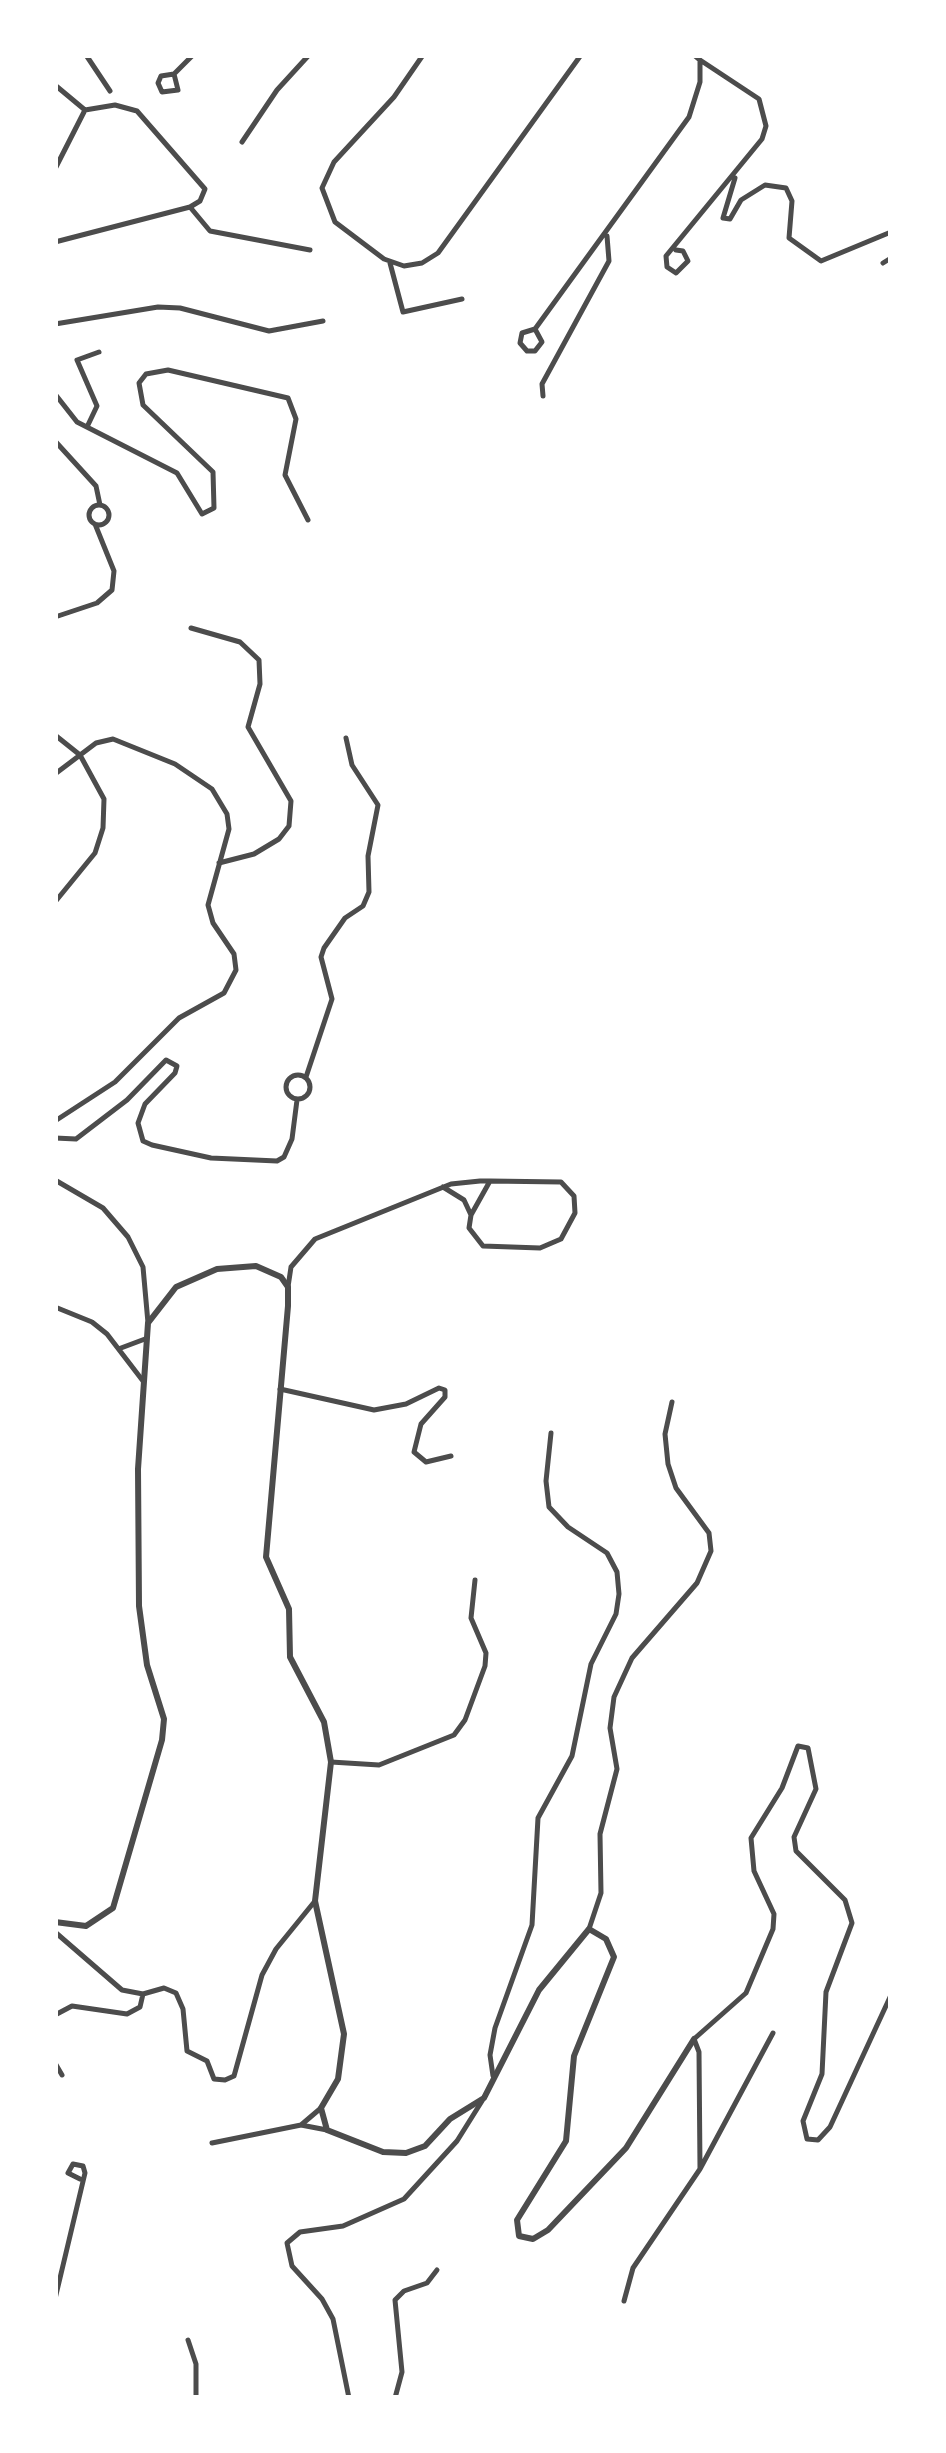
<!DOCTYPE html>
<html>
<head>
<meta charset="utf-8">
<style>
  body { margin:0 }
  #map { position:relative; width:946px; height:2453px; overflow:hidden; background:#fff; font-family:Ubuntu,sans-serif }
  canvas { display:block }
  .frame { position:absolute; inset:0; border:58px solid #fff; pointer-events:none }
</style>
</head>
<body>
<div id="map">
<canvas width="946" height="2453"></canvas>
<div class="frame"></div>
</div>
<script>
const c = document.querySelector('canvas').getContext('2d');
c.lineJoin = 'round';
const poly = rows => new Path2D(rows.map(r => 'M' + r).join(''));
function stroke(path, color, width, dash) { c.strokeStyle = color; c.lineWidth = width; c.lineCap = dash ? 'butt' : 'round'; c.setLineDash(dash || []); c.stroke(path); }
stroke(poly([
  [86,55,110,91],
  [423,55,394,97,334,162,322,188,335,222,384,259,404,266,422,263,438,253,581,55],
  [174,74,178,90,162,92,158,83,161,76,174,74,193,55],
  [55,85,85,110,115,105,137,111,205,189,200,201,190,207,55,242],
  [242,142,277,90,309,55],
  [55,169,85,110],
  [735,178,723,218,730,219,741,200,765,185,786,188,792,201,789,238,821,261,891,232],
  [190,207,210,231,310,250],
  [676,250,683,251,688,261,676,273,667,267,666,256,762,139,766,126,759,99,700,60],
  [390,263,403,312,462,299],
  [883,263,891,258],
  [55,324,158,307,180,308,269,331,323,321],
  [535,329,542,342,535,351,527,351,520,343,522,333,535,329,689,117,700,82,700,60,694,55],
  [55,394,77,422,177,473,202,514,214,508,213,472,143,405,139,383,146,374,168,370,288,398,296,419,285,475,308,520],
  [543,396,542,384,609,261,607,236],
  [87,427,97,406,77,360,99,352],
  [55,441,96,486,100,505],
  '89 515a10 10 0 1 1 20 0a10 10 0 1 1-20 0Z',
  [55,617,97,603,112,590,114,571,95,524],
  [191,628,240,642,259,660,260,684,248,727,291,801,289,826,279,839,254,854,219,863],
  [55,735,80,755,104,799,103,828,95,853,55,902],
  [55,774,96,743,113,739,175,764,212,789,227,814,229,829,208,905,213,923,234,954,236,970,224,993,179,1018,115,1082,55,1121],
  '286 1087a12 12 0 1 1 24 0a12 12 0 1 1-24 0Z',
  [306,1077,332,999,321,957,324,948,345,918,363,906,369,892,368,856,378,805,352,765,346,738],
  [55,1138,76,1139,127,1100,166,1060,177,1066,175,1073,145,1104,138,1123,143,1141,152,1145,211,1158,277,1161,284,1157,292,1139,297,1100],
  [55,1180,103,1208,128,1237,143,1267,148,1323],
  [443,1187,464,1200,471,1215],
  [288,1287,291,1267,315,1239,451,1184,480,1181,490,1181,561,1182,574,1196,575,1213,561,1239,540,1248,483,1246,469,1228,471,1215,490,1181],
  [55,1307,92,1322,107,1334,143,1381],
  [121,1348,145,1339],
  [280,1389,374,1410,406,1404,439,1388,445,1390,445,1397,421,1424,414,1452,426,1462,451,1456],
  [331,1762,379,1765,454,1735,465,1720,485,1666,486,1653,471,1618,475,1580],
  [589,1929,601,1893,600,1834,617,1769,610,1728,614,1697,632,1658,697,1583,711,1551,709,1533,676,1488,668,1464,665,1434,672,1402],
  [55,1932,122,1990,143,1994,164,1988,176,1993,183,2009,187,2051,207,2061,214,2079,225,2080,234,2076,262,1975,276,1949,315,1901],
  [55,2015,72,2006,127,2014,140,2007,143,1994],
  [773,2033,700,2169,699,2052,694,2039,746,1993,773,1929,774,1914,754,1871,751,1838,782,1788,798,1746,808,1748,816,1789,794,1837,796,1851,845,1900,852,1923,826,1992,822,2074,803,2121,807,2139,818,2140,830,2127,891,1995],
  [55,2063,62,2075],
  [493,2076,490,2055,495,2028,532,1925,538,1818,572,1756,591,1664,616,1614,619,1594,617,1572,607,1553,568,1527,549,1507,546,1481,551,1433],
  [301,2125,327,2130],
  [212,2143,301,2125,321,2108],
  [55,2299,85,2173,83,2166,73,2164,68,2173,80,2179],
  [624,2301,633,2268,700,2169],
  [188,2340,196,2364,196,2398],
  [349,2398,333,2319,322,2299,292,2266,287,2243,300,2232,343,2226,404,2199,457,2141,482,2101],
  [395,2398,402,2372,395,2300,404,2291,427,2283,437,2270]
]), '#4c4c4c', 5);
stroke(poly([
  [55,1922,86,1926,113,1908,162,1740,164,1719,147,1665,139,1606,138,1469,148,1323,176,1287,217,1269,256,1266,281,1277,288,1287,288,1306,266,1557,289,1609,290,1657,324,1722,331,1762,315,1901,344,2034,338,2079,321,2108,327,2130,383,2152,406,2153,425,2146,450,2119,484,2098,539,1990,589,1929,606,1939,614,1957,574,2056,566,2141,517,2220,519,2236,533,2239,548,2230,626,2148,694,2039]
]), '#4c4c4c', 6);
</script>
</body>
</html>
